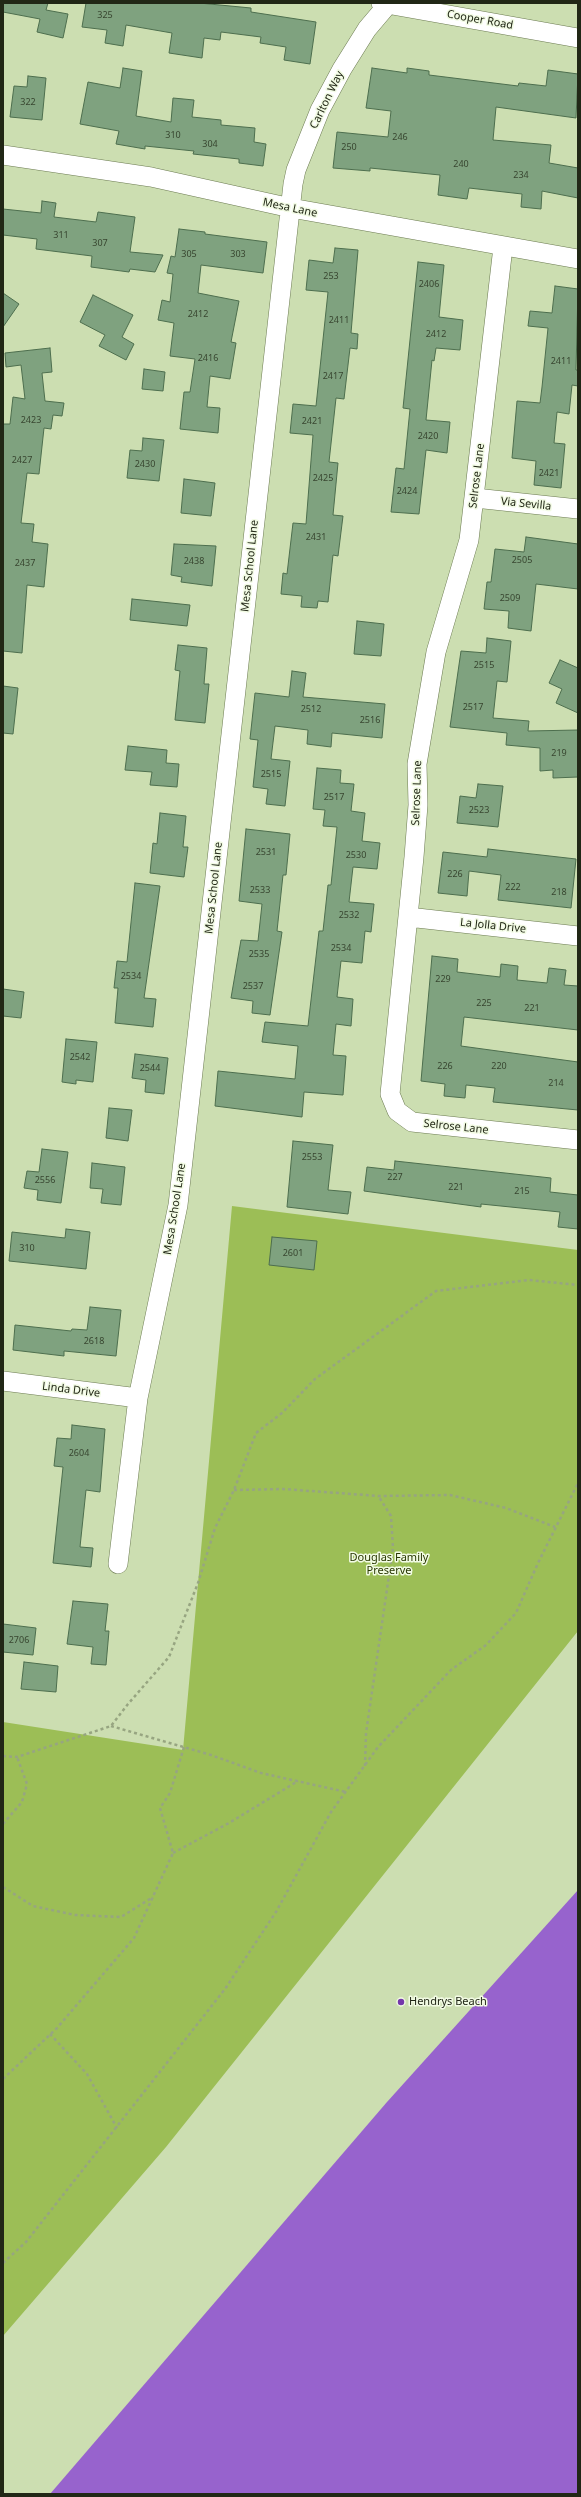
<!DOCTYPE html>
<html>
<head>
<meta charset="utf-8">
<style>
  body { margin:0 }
  #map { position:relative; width:581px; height:2497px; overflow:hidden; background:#ccdeb1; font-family:"Noto Sans",sans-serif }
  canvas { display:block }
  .frame { position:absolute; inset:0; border:4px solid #212716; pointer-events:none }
</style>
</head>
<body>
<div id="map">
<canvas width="581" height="2497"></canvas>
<div class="frame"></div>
</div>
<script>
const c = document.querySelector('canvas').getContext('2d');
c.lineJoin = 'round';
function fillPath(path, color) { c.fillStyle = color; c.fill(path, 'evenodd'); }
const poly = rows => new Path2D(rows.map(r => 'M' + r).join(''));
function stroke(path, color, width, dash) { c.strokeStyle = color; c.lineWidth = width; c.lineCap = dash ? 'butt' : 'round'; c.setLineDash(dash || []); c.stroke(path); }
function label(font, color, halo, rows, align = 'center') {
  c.font = font + ' "Noto Sans",sans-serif'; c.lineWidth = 3; c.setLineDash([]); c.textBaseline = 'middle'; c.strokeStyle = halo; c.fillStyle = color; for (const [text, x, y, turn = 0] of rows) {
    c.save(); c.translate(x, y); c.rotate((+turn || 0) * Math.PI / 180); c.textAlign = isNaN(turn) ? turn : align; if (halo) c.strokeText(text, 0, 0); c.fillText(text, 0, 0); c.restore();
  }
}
fillPath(poly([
  [232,1206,578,1250,578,1631,166,2147,3,2336,3,1722,183,1750]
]), '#9cbe56');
fillPath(poly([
  [578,1890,578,2494,50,2494,387,2102]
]), '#9763cd');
const building = poly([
  [3,3,48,3,46,10,68,14,63,38,37,32,40,19,3,12,3,3],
  [86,3,199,3,251,8,251,12,316,22,310,64,284,60,286,47,260,43,261,37,221,32,220,40,204,38,202,58,169,53,172,33,126,25,123,46,105,43,107,30,82,27,86,3],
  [123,68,142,71,136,116,171,122,173,98,194,100,192,117,221,120,221,125,255,128,254,142,266,144,263,166,239,163,239,159,193,154,194,151,145,146,145,149,116,144,119,131,80,124,88,82,120,88,123,68],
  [372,68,407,73,407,68,429,71,429,75,518,86,519,83,546,86,548,70,578,74,576,118,496,107,493,140,551,145,549,163,578,168,578,198,542,191,541,209,521,207,522,194,469,188,467,199,438,195,440,175,370,168,370,171,333,168,337,132,388,137,391,111,366,108,372,68],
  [28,76,46,78,42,120,10,117,14,86,27,87,28,76],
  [42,201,56,203,54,217,96,222,98,212,135,217,130,252,163,255,155,272,130,269,129,272,91,267,92,256,36,249,37,239,3,235,3,209,41,213,42,201],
  [179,229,205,232,205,234,267,242,263,273,201,265,198,293,239,301,231,342,236,343,230,379,210,376,207,407,220,408,218,433,180,429,184,392,190,392,195,359,170,356,174,323,158,320,162,300,170,302,173,274,167,273,171,256,175,257,179,229],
  [335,248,358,250,351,333,358,334,357,349,350,348,344,399,336,398,329,462,338,463,333,515,343,516,338,556,333,555,328,602,318,601,317,608,301,607,302,596,281,594,283,573,287,574,293,523,306,524,313,435,290,433,293,404,316,406,328,292,306,290,309,260,333,263,335,248],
  [418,262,444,265,439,317,463,320,460,350,436,348,434,361,432,360,426,420,450,422,447,453,426,450,419,514,391,512,396,468,404,469,410,409,403,408,418,262],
  [555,286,578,289,576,370,578,370,578,386,572,385,569,414,557,412,554,443,565,444,561,488,534,485,536,461,512,458,517,401,540,403,542,387,548,328,528,326,530,311,552,313,555,286],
  [3,293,19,304,3,327,3,293],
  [93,295,133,315,122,337,134,344,126,360,99,346,105,335,80,322,93,295],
  [50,348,52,372,42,373,45,401,64,403,62,416,53,415,51,429,44,428,39,474,27,473,21,523,34,524,32,542,48,544,44,587,27,585,22,653,3,651,3,424,10,424,13,397,25,399,21,365,6,367,5,353,50,348],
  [144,369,165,372,163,391,142,389,144,369],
  [143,438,164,440,159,481,127,478,130,450,142,451,143,438],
  [184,479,215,483,211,516,181,513,184,479],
  [526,537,578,544,578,589,536,584,531,631,508,628,509,611,484,609,487,582,491,582,495,549,524,552,526,537],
  [174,544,216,546,212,586,181,582,182,577,171,575,174,544],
  [132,599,190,605,187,626,130,620,132,599],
  [357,621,384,624,381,656,354,654,357,621],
  [487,638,511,641,507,682,497,681,493,718,529,721,528,731,578,730,578,777,553,778,553,770,540,771,540,748,506,745,507,733,450,727,461,651,486,653,487,638],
  [178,645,207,648,204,684,209,684,205,723,175,720,180,671,175,670,178,645],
  [560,660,578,668,578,713,556,703,562,689,549,683,560,660],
  [292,671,306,673,303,697,385,704,382,738,332,733,331,747,307,744,308,730,275,726,271,759,290,761,285,806,266,804,268,789,253,787,258,740,250,739,255,693,289,697,292,671],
  [3,686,18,688,13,734,3,733,3,686],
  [128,746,167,750,166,763,179,764,177,787,150,785,152,772,125,770,128,746],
  [317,768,341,770,340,783,354,784,351,811,365,813,362,841,380,843,377,869,353,867,349,902,374,904,371,932,365,931,362,963,341,961,337,997,353,999,351,1026,336,1024,333,1055,346,1056,343,1095,304,1092,302,1117,215,1106,218,1071,295,1079,298,1046,262,1042,265,1022,308,1026,319,931,323,931,328,885,331,885,337,827,323,826,325,810,313,809,317,768],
  [478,784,503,786,498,827,457,823,460,796,476,798,478,784],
  [160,813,186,816,183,847,188,847,184,877,150,873,153,843,157,844,160,813],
  [246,829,290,834,286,875,283,875,277,931,282,932,270,1015,252,1013,253,1001,231,998,241,940,258,941,262,904,239,901,246,829],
  [488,849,576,859,571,908,498,900,501,875,469,871,467,896,438,893,443,852,487,857,488,849],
  [135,883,160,886,144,998,156,999,153,1027,115,1023,118,988,114,988,117,961,127,962,135,883],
  [432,956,458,959,457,972,500,977,501,964,518,966,517,980,547,983,549,968,566,970,564,985,578,986,578,1030,464,1017,461,1046,578,1062,578,1110,493,1102,495,1088,466,1085,465,1098,444,1096,445,1084,421,1081,432,956],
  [3,989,24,992,21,1018,3,1016,3,989],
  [66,1039,97,1042,93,1082,76,1080,76,1084,62,1082,66,1039],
  [135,1054,168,1058,164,1094,145,1092,146,1080,132,1078,135,1054],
  [109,1108,132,1110,128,1141,106,1138,109,1108],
  [293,1141,333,1145,328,1190,351,1192,348,1214,287,1207,293,1141],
  [42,1149,68,1152,61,1203,37,1200,38,1190,24,1188,27,1171,39,1172,42,1149],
  [395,1161,551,1178,550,1192,578,1195,578,1229,558,1227,560,1212,481,1204,481,1207,364,1191,367,1167,394,1170,395,1161],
  [92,1163,125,1167,121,1205,101,1203,103,1189,90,1188,92,1163],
  [66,1229,90,1232,86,1269,9,1261,12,1232,65,1238,66,1229],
  [272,1237,317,1241,314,1270,269,1265,272,1237],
  [90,1307,121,1310,116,1356,64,1351,64,1356,13,1350,15,1325,71,1331,72,1329,87,1330,90,1307],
  [72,1425,105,1429,100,1492,86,1490,80,1547,93,1548,91,1567,53,1563,63,1467,54,1466,57,1438,71,1439,72,1425],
  [73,1601,108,1604,105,1631,109,1631,106,1665,91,1664,93,1647,67,1644,73,1601],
  [3,1624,36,1628,33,1655,3,1652,3,1624],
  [24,1662,58,1666,56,1692,21,1689,24,1662]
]);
fillPath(building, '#7fa27f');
stroke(building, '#4d6e4e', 1);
const street = poly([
  [381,3,578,38],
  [3,155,151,177,291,208,578,259],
  [503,247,469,540,436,652,417,764,418,805,414,857,390,1094,397,1111,412,1122,578,1140],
  [475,498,578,509],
  [408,917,578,936],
  [3,1381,138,1398],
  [118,1564,138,1398,178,1205,293,184,296,170,320,110,342,69,367,29,389,3]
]);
stroke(street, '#6c7b52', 20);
stroke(poly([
  [234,1490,283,1489,379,1496,450,1495,506,1508,555,1527],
  [111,1726,211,1755,261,1773,346,1792],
  [3,1756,17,1757,111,1726,128,1704,169,1657,198,1583,215,1528,234,1490,256,1433,282,1413,315,1379,436,1291,529,1280,578,1285],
  [365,1766,366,1733,393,1548,391,1516,379,1497],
  [3,1824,22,1802,27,1784,17,1757],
  [173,1853,229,1823,298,1781],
  [3,1887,33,1906,75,1915,121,1917,153,1897],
  [50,2034,87,2074,117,2128],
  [3,2079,57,2028,134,1938,173,1853,160,1808,170,1793,184,1747],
  [3,2263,26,2242,225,1989,276,1912,331,1812,378,1747,451,1670,486,1645,516,1613,538,1563,578,1483]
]), '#97a581', 2.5, [3, 3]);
stroke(street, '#fff', 19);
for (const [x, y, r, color] of [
  [401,2002,4,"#7436ab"]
]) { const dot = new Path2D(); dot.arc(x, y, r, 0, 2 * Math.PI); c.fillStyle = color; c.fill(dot); stroke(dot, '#f2fbe4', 1.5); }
label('9px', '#384630', null, [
  ["325",105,15],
  ["322",28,102],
  ["310",173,135],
  ["246",400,137],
  ["304",210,144],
  ["250",349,147],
  ["240",461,164],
  ["234",521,175],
  ["311",61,235],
  ["307",100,243],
  ["305",189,254],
  ["303",238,254],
  ["253",331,276],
  ["2406",429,284],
  ["2412",198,314],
  ["2411",339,320],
  ["2412",436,334],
  ["2416",208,358],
  ["2411",561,361],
  ["2417",333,376],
  ["2423",31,420],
  ["2421",312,421],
  ["2420",428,436],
  ["2427",22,460],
  ["2430",145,464],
  ["2421",549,473],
  ["2425",323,478],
  ["2424",407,491],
  ["2431",316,537],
  ["2505",522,560],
  ["2438",194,561],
  ["2437",25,563],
  ["2509",510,598],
  ["2515",484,665],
  ["2517",473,707],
  ["2512",311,709],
  ["2516",370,720],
  ["219",559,753],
  ["2515",271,774],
  ["2517",334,797],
  ["2523",479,810],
  ["2531",266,852],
  ["2530",356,855],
  ["226",455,874],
  ["222",513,887],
  ["2533",260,890],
  ["218",559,892],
  ["2532",349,915],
  ["2534",341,948],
  ["2535",259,954],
  ["2534",131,976],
  ["229",443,979],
  ["2537",253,986],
  ["225",484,1003],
  ["221",532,1008],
  ["2542",80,1057],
  ["226",445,1066],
  ["220",499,1066],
  ["2544",150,1068],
  ["214",556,1083],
  ["2553",312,1157],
  ["227",395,1177],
  ["2556",45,1180],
  ["221",456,1187],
  ["215",522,1191],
  ["310",27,1248],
  ["2601",293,1253],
  ["2618",94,1341],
  ["2604",79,1453],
  ["2706",19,1640]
]);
label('11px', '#212716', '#f2fbe4', [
  ["Cooper Road",480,20,10],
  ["Carlton Way",327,100,-64],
  ["Mesa Lane",290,208,12],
  ["Selrose Lane",477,476,-83],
  ["Via Sevilla",526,504,6],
  ["Mesa School Lane",250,566,-84],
  ["Selrose Lane",417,793,-88],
  ["Mesa School Lane",214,888,-84],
  ["La Jolla Drive",493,926,6],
  ["Selrose Lane",456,1127,6],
  ["Mesa School Lane",175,1209,-81],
  ["Linda Drive",71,1390,7]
]);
label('11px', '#283702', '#f2fbe4', [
  ["Douglas Family",389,1558],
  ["Preserve",389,1571]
]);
label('11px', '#212716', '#f2fbe4', [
  ["Hendrys Beach",409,2002]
], 'left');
</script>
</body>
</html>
